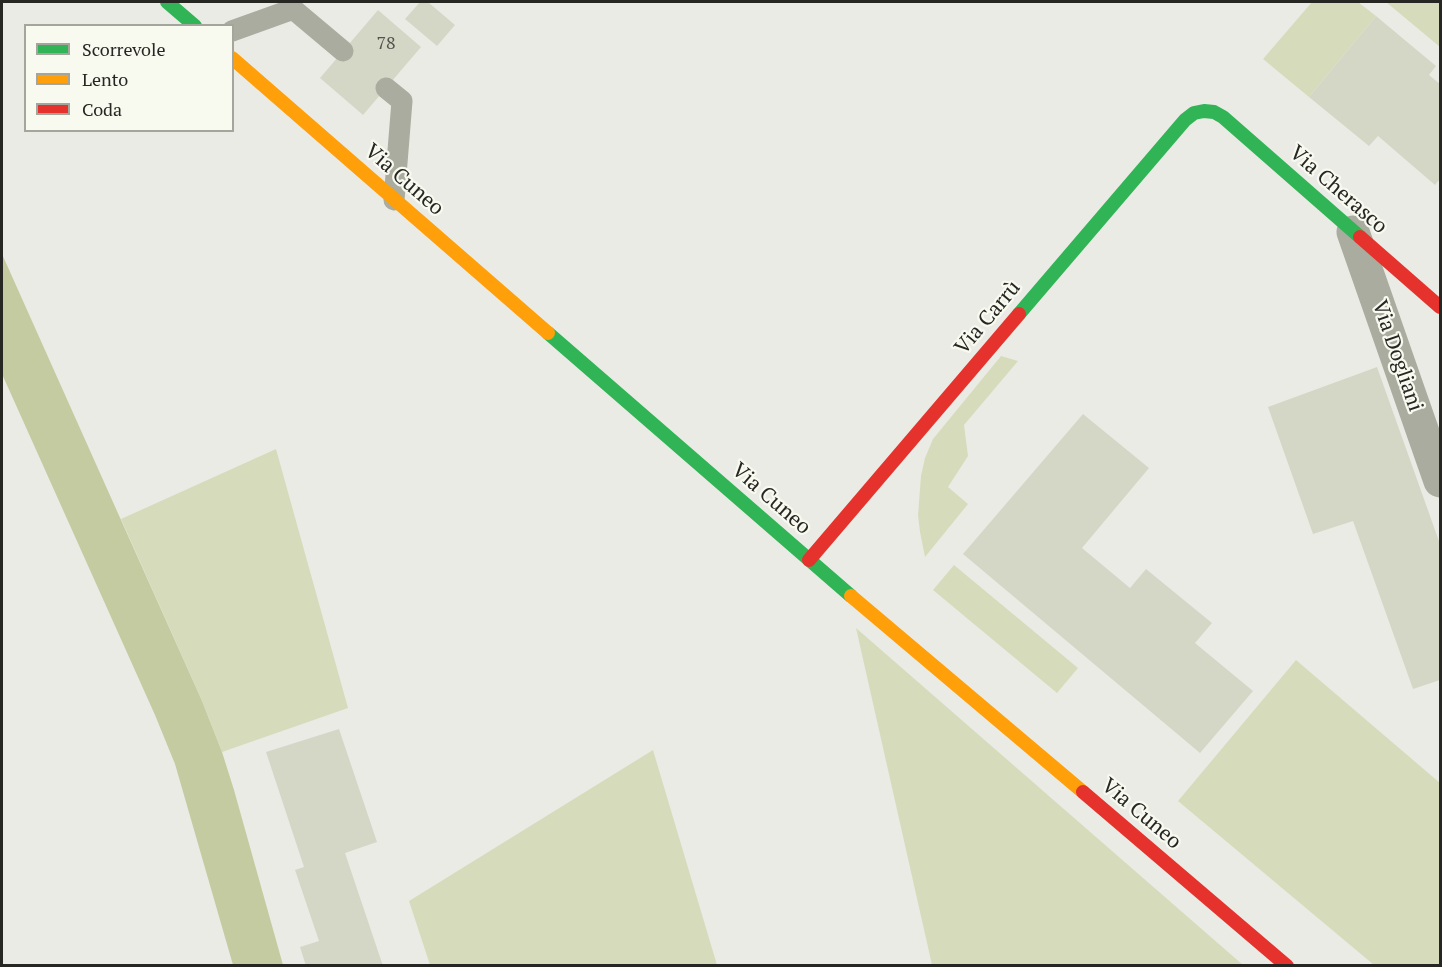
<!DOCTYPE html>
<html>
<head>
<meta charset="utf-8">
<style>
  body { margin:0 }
  #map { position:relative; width:1442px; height:967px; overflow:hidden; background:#eaebe5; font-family:"PT Serif",serif }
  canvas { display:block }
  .frame { position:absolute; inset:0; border:3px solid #262723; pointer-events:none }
  .legend { position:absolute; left:24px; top:24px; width:210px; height:108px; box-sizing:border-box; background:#f8faf0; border:2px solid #a4a69e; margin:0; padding:8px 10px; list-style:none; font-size:18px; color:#262723 }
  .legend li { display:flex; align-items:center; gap:12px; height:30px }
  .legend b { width:30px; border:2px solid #a4a69e }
</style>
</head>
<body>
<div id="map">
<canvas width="1442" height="967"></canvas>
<div class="frame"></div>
<ul class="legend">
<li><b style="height:8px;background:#30b455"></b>Scorrevole</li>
<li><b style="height:8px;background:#ff9f0a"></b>Lento</li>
<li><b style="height:8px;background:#e5322d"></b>Coda</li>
</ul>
</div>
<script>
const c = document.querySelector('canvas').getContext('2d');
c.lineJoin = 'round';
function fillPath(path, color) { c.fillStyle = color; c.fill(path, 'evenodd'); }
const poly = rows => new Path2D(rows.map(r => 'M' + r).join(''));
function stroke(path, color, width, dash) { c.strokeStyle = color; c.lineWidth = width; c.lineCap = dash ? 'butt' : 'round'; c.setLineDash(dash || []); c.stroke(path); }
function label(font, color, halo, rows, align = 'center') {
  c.font = font + ' "PT Serif",serif'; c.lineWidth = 4.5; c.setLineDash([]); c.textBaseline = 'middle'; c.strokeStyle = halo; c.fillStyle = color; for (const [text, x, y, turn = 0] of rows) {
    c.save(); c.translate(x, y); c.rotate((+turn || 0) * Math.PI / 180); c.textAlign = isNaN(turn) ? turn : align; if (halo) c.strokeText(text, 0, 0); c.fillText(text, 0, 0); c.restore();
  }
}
fillPath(poly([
  [1312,2,1358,2,1376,16,1309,97,1263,59],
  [1386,2,1440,2,1440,47],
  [1001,356,1018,361,964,425,968,456,948,487,968,504,925,557,920,532,918,515,921,476,925,458,933,439],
  [276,449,348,708,222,752,202,701,121,519],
  [954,565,1078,668,1057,693,933,590],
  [856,628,1243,965,932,965],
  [1296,660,1440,783,1440,965,1374,965,1178,801],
  [653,750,717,965,430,965,409,901]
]), '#d6dcbb');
fillPath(poly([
  [2,254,202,701,222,752,234,790,283,965,233,965,175,764,155,715,2,374]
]), '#c5cba0');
fillPath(poly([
  [420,2,428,2,455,25,437,46,405,19],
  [378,10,421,47,363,115,320,78],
  [1376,16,1436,66,1429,75,1440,84,1440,179,1435,185,1378,136,1369,146,1309,97],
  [1377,367,1440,544,1440,680,1413,689,1353,521,1313,534,1268,407],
  [1083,414,1149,468,1082,548,1130,588,1146,569,1212,623,1195,643,1253,691,1200,753,963,554],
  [339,729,377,842,345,853,383,966,306,966,300,947,319,941,295,870,304,867,266,752]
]), '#d5d7c6');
stroke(poly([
  [232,31,293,9,343,51],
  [386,88,402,101,394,200]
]), '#aaac9f', 21);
stroke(poly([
  [1353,232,1440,481]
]), '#aaac9f', 33);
stroke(poly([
  [167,2,195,26],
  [1019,314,1185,120,1194,113,1204,111,1214,112,1223,117,1360,237],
  [548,333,851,596]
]), '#30b455', 14);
stroke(poly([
  [232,58,548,333],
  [851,596,1083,792]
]), '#ff9f0a', 14);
stroke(poly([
  [1360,237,1440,307],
  [809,560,1019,314],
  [1083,792,1287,966]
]), '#e5322d', 14);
label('18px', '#52534c', null, [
  ["78",386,44]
]);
label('21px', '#262723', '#f8faf0', [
  ["Via Cuneo",404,180,41],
  ["Via Cherasco",1338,190,41],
  ["Via Carrù",988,318,-50],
  ["Via Dogliani",1397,356,71],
  ["Via Cuneo",771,499,41],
  ["Via Cuneo",1141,814,40]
]);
</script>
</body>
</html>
